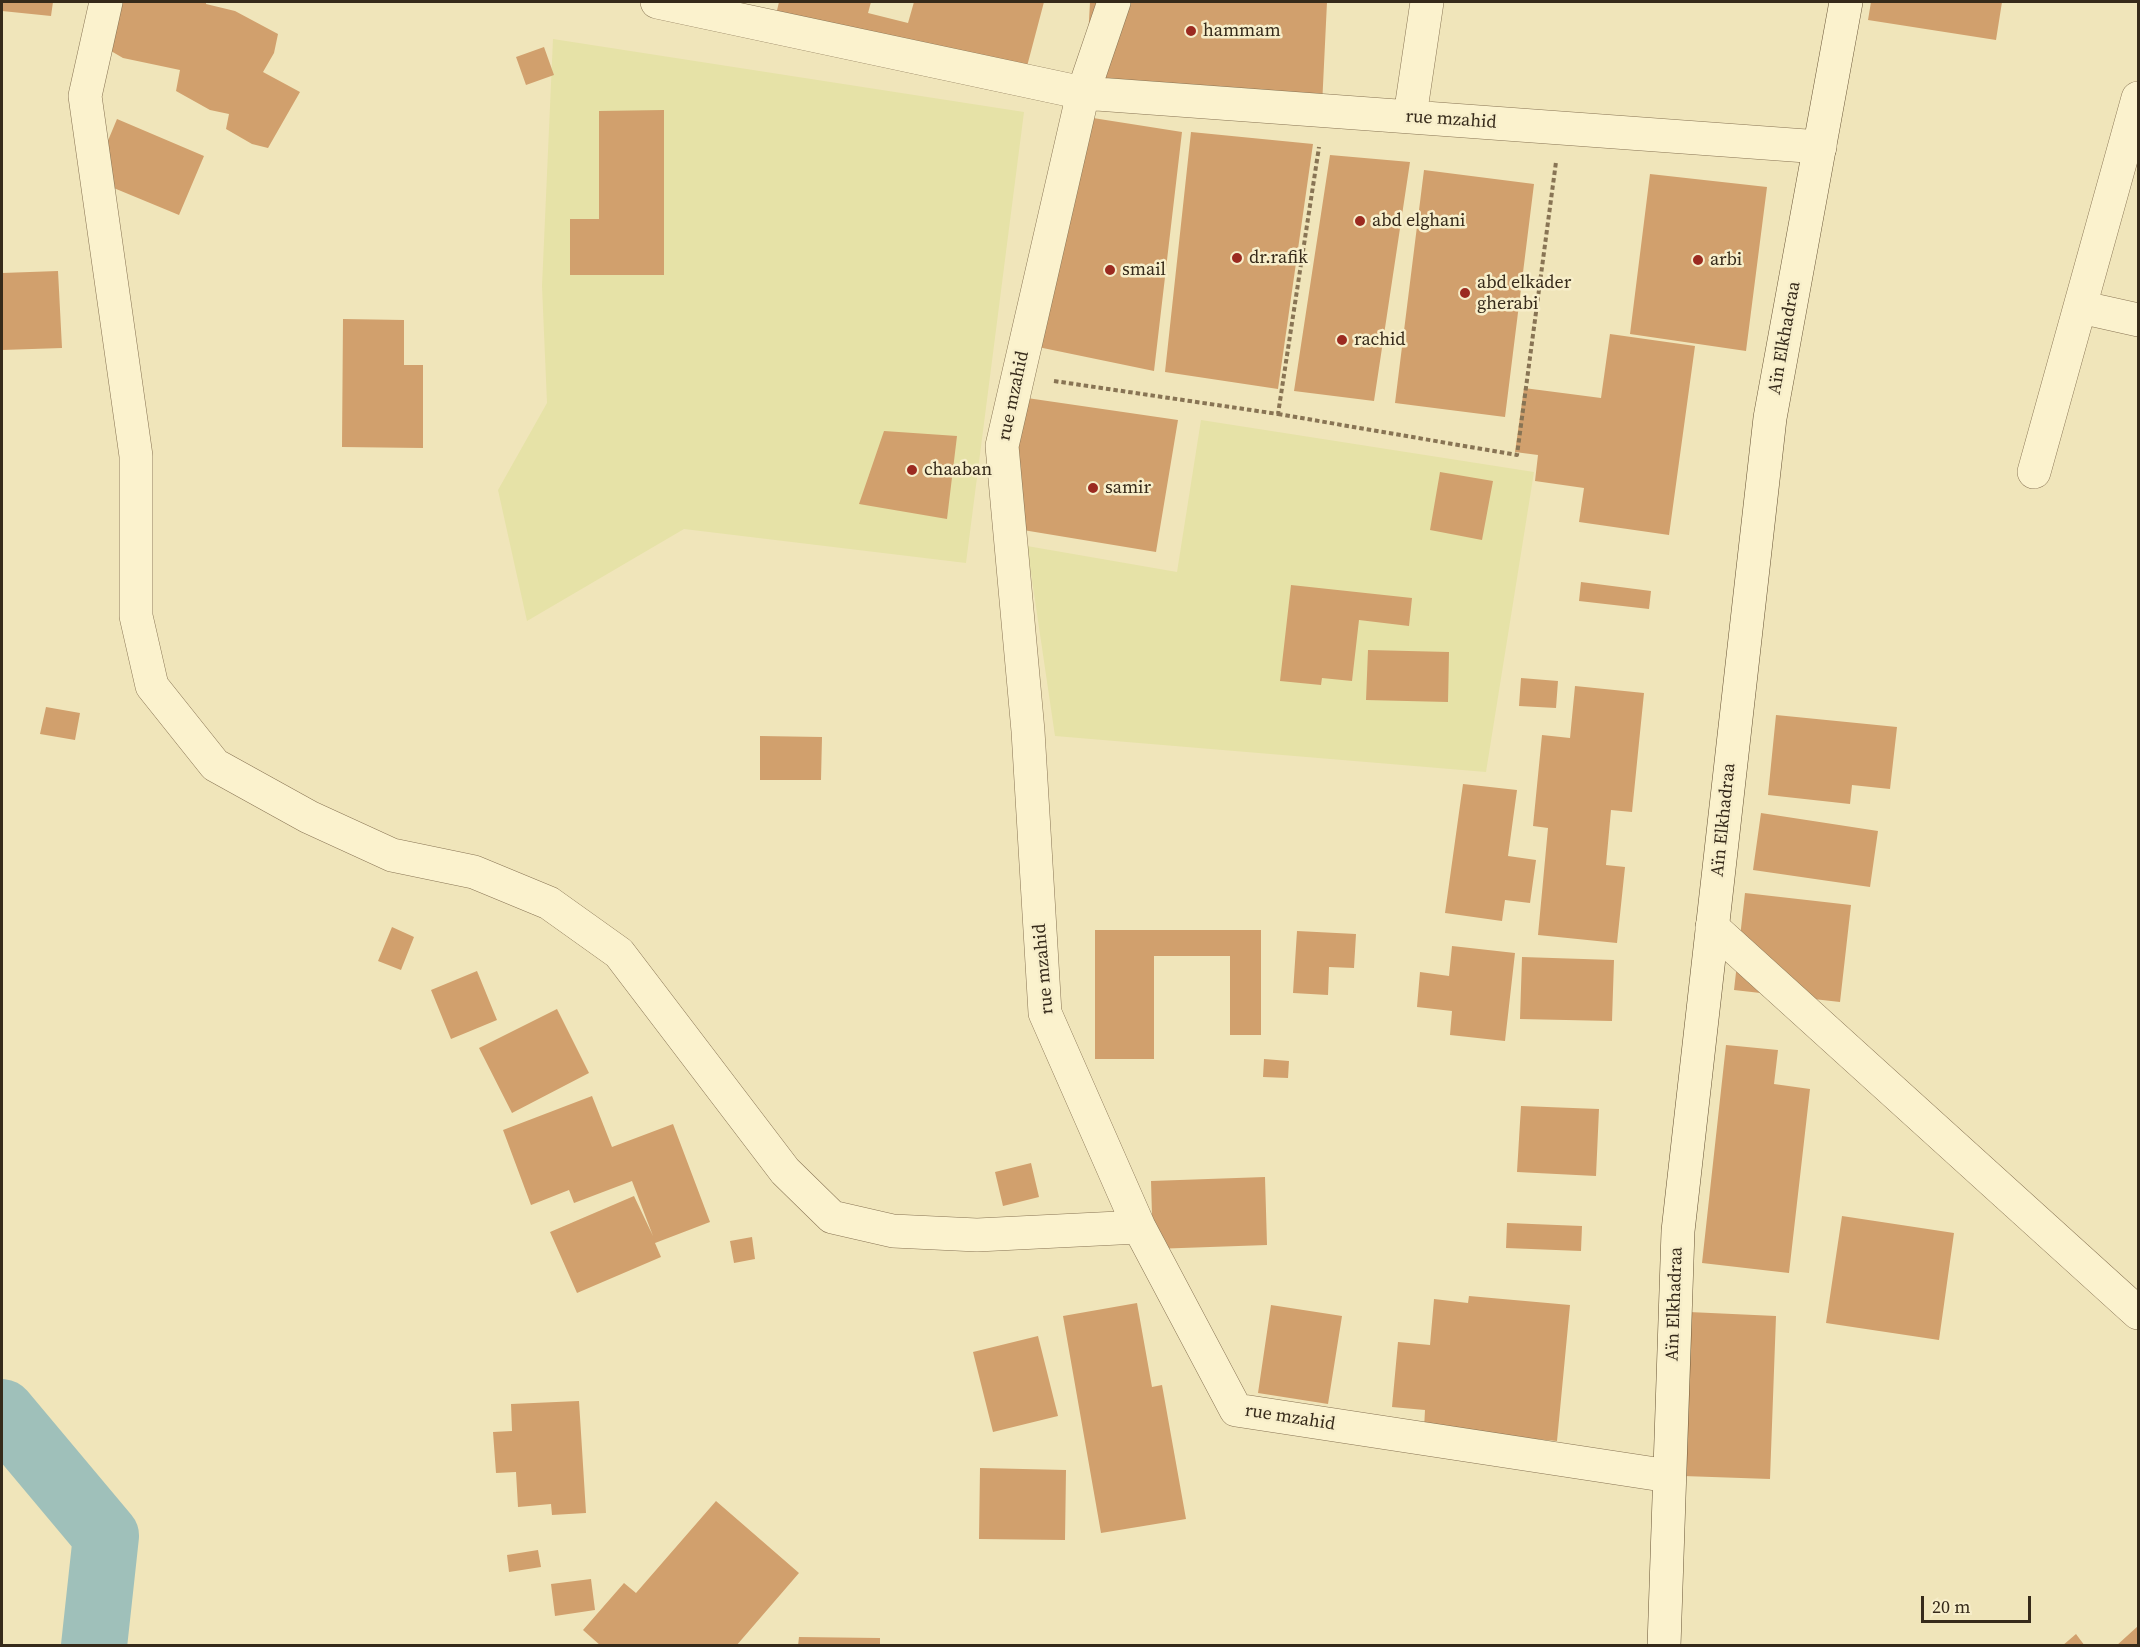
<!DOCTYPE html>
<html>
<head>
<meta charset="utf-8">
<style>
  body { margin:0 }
  #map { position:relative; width:2140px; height:1647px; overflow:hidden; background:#f0e5ba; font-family:"Source Serif 4",serif }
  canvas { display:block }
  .frame { position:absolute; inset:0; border:3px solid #362a1a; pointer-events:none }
  .scale { position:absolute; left:1921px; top:1596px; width:110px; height:27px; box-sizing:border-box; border:3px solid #362a1a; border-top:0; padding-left:8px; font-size:18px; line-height:21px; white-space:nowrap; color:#362a1a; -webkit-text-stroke:4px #f7eeca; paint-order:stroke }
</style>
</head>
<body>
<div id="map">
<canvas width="2140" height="1647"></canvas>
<div class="frame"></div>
<div class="scale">20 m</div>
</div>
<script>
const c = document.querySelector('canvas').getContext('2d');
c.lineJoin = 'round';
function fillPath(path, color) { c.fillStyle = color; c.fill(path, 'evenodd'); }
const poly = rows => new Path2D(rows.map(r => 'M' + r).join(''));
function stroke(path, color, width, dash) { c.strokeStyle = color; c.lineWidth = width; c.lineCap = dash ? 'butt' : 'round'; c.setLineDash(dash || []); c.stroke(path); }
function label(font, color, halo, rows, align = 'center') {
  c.font = font + ' "Source Serif 4",serif'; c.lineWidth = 5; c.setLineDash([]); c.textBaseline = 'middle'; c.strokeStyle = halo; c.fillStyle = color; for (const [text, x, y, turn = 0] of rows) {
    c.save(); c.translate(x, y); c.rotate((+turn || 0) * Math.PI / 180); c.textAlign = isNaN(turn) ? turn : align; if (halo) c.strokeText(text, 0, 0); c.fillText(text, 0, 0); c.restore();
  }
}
fillPath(poly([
  [553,39,1024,112,966,563,684,529,527,621,498,490,547,403,542,286],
  [1201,420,1534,472,1486,772,1055,736,1027,546,1177,572]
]), '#e6e2a7');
stroke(poly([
  [2,1412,106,1536,94,1646]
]), '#9fc0ba', 66);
fillPath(poly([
  [2,2,53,2,51,16,2,11],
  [100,2,206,2,206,4,235,11,278,34,274,53,263,72,300,92,268,148,252,144,226,129,229,114,210,110,176,91,180,70,123,58,99,44],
  [779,2,871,2,868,13,908,23,914,2,1044,2,1021,89,774,23],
  [1090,2,1327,2,1322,106,1085,93],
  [1871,2,2002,2,1996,40,1868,20],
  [544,47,554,75,526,85,516,57],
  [664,110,664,275,570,275,570,219,599,219,599,111],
  [1093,118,1182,132,1154,371,1038,347],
  [117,119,204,156,179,215,92,179],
  [1191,132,1313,144,1278,389,1165,372],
  [1330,155,1410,162,1374,401,1294,391],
  [1424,170,1534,184,1505,417,1395,403],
  [1650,174,1767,187,1746,351,1630,334],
  [58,271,62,348,2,350,2,273],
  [343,319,404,320,404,365,423,365,423,448,342,447],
  [1610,334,1695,346,1669,535,1579,522,1584,488,1535,481,1538,455,1515,452,1524,388,1601,398],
  [1027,398,1178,420,1156,552,1023,530,1015,447],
  [884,431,957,436,947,519,859,504],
  [1440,472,1493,481,1482,540,1430,530],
  [1581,582,1651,591,1649,609,1579,601],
  [1291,585,1412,598,1409,626,1359,620,1352,681,1322,678,1321,685,1280,681],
  [1368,650,1449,652,1448,702,1366,700],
  [1521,678,1558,681,1556,708,1519,706],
  [1575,686,1644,693,1632,812,1611,810,1606,865,1625,867,1617,943,1538,935,1548,828,1533,826,1542,735,1570,738],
  [46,707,80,713,75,740,40,734],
  [1776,715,1897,727,1890,789,1852,785,1850,804,1768,795],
  [760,736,822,737,821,780,760,780],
  [1463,784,1517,790,1508,856,1536,860,1530,903,1505,900,1502,921,1445,913],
  [1761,813,1878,831,1870,887,1753,870],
  [1745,893,1851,905,1840,1002,1734,990],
  [392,927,414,937,401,970,378,961],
  [1095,930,1261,930,1261,1035,1230,1035,1230,956,1154,956,1154,1059,1095,1059],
  [1297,931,1356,934,1354,968,1329,967,1328,995,1293,993],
  [1452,946,1515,953,1505,1041,1450,1035,1452,1011,1417,1007,1420,972,1449,976],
  [1522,957,1614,960,1612,1021,1520,1019],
  [477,971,497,1020,451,1039,431,990],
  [557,1009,589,1073,512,1113,479,1048],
  [1726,1045,1778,1050,1774,1084,1810,1089,1789,1273,1702,1263],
  [1264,1059,1289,1061,1288,1078,1263,1077],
  [592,1096,612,1147,673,1124,710,1222,655,1243,661,1257,577,1293,550,1232,634,1196,653,1236,632,1181,574,1203,569,1190,531,1205,503,1130],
  [1521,1106,1599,1109,1596,1176,1517,1172],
  [1031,1163,1039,1197,1003,1206,995,1172],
  [1265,1177,1267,1245,1153,1249,1151,1181],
  [1842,1216,1954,1233,1939,1340,1826,1323],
  [1507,1223,1582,1226,1581,1251,1506,1248],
  [752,1237,755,1259,734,1263,730,1241],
  [1469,1296,1570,1305,1557,1441,1424,1429,1425,1410,1392,1407,1398,1342,1430,1345,1434,1299,1468,1303],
  [1137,1303,1152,1387,1162,1385,1186,1519,1101,1533,1063,1316],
  [1271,1305,1342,1316,1328,1404,1258,1393],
  [1689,1312,1776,1316,1770,1479,1683,1476],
  [1038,1336,1058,1416,993,1432,973,1352],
  [579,1401,586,1513,552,1515,551,1504,518,1507,516,1472,496,1473,493,1432,512,1431,511,1404],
  [980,1468,1066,1470,1065,1540,979,1539],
  [716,1501,799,1573,736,1646,601,1646,583,1630,624,1583,636,1593],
  [538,1550,541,1567,509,1572,507,1555],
  [591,1579,595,1610,555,1616,551,1584],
  [2138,1626,2138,1646,2116,1646],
  [2076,1634,2085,1646,2062,1646],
  [799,1637,880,1638,880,1646,798,1646]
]), '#d1a06d');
const street = poly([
  [106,2,85,96,136,456,136,616,152,686,215,765,309,817,392,855,474,872,549,903,619,953,785,1171,832,1217,893,1231,977,1235,1139,1227],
  [657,2,1083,93,1820,147],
  [1114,2,1083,93,1002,446,1028,731,1045,1013,1139,1227,1236,1410,1669,1476],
  [1410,116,1427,2],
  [2080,307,2138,320],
  [2034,472,2138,98],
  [1712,927,2138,1313]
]);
const secondary = poly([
  [1664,1646,1678,1231,1770,418,1846,2]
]);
stroke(street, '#887454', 34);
stroke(secondary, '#695537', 34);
stroke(poly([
  [1054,381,1278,414,1319,147],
  [1278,414,1517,455,1556,162]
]), '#887454', 4, [4.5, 3]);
stroke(street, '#fbf2cd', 33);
stroke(secondary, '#fbf2cd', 33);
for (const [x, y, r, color] of [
  [1191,31,6,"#9b2a20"],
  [1360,221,6,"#9b2a20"],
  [1237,258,6,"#9b2a20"],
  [1698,260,6,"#9b2a20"],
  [1110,270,6,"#9b2a20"],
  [1465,293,6,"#9b2a20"],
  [1342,340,6,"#9b2a20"],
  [912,470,6,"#9b2a20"],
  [1093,488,6,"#9b2a20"]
]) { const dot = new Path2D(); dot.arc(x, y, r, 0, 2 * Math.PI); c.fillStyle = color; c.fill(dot); stroke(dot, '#f7eeca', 2); }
label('18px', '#362a1a', '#f7eeca', [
  ["hammam",1203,31],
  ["abd elghani",1372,221],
  ["dr.rafik",1249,258],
  ["arbi",1710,260],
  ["smail",1122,270],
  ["abd elkader",1477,283],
  ["gherabi",1477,304],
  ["rachid",1354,340],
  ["chaaban",924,470],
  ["samir",1105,488]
], 'left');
label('18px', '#362a1a', '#f7eeca', [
  ["rue mzahid",1451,120,4],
  ["Aïn Elkhadraa",1785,338,-80],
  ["rue mzahid",1014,396,-78],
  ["Aïn Elkhadraa",1724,820,-84],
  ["rue mzahid",1044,969,-95],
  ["Aïn Elkhadraa",1675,1304,-88],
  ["rue mzahid",1290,1418,9]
]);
</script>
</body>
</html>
